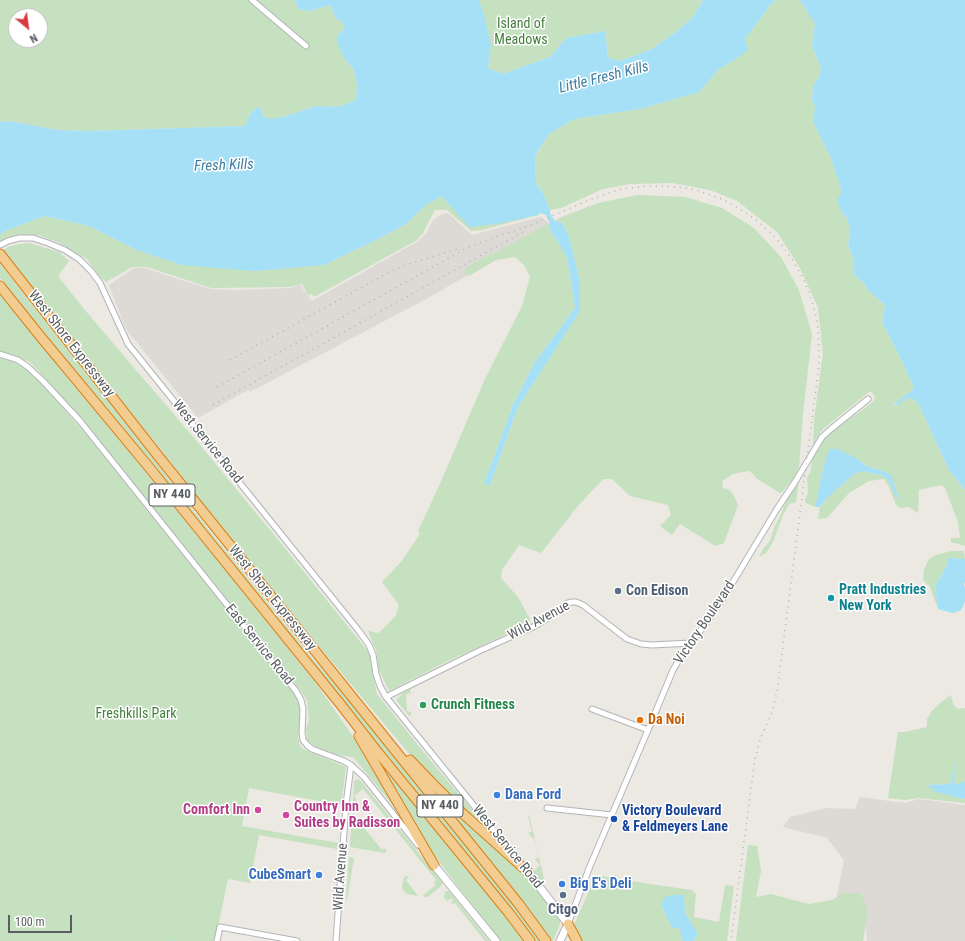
<!DOCTYPE html>
<html>
<head>
<meta charset="utf-8">
<style>
  body { margin:0 }
  #map { position:relative; width:965px; height:941px; overflow:hidden; background:#ece8e2; font-family:"Roboto Condensed",sans-serif }
  canvas { display:block }
  .north { position:absolute; left:8px; top:8px; width:40px; height:40px; box-sizing:border-box; background:#fff; border:1px solid #bdbfc0; border-radius:50%; rotate:151deg; font-size:11px; font-weight:700; line-height:16px; text-align:center; color:#5a5e61 }
  .north::after { content:''; display:block; margin:auto; width:14px; height:18px; background:#da3944; clip-path:polygon(50% 0,100% 100%,50% 72%,0 100%) }
  .scale { position:absolute; left:8px; top:915px; width:64px; height:18px; box-sizing:border-box; border:2px solid #5a5e61; border-top:0; padding-left:5px; font-size:12px; line-height:14px; white-space:nowrap; color:#5a5e61; -webkit-text-stroke:3px #fff; paint-order:stroke }
</style>
</head>
<body>
<div id="map">
<canvas width="965" height="941"></canvas>
<div class="north">N</div>
<div class="scale">100 m</div>
</div>
<script>
const c = document.querySelector('canvas').getContext('2d');
c.lineJoin = 'round';
function fillPath(path, color) { c.fillStyle = color; c.fill(path, 'evenodd'); }
const poly = rows => new Path2D(rows.map(r => 'M' + r).join(''));
function stroke(path, color, width, dash) { c.strokeStyle = color; c.lineWidth = width; c.lineCap = dash ? 'butt' : 'round'; c.setLineDash(dash || []); c.stroke(path); }
function label(font, color, halo, rows, align = 'center') {
  c.font = font + ' "Roboto Condensed",sans-serif'; c.lineWidth = 3; c.setLineDash([]); c.textBaseline = 'middle'; c.strokeStyle = halo; c.fillStyle = color; for (const [text, x, y, turn = 0] of rows) {
    c.save(); c.translate(x, y); c.rotate((+turn || 0) * Math.PI / 180); c.textAlign = isNaN(turn) ? turn : align; if (halo) c.strokeText(text, 0, 0); c.fillText(text, 0, 0); c.restore();
  }
}
fillPath(poly([
  [448,213,472,235,540,217,550,223,496,259,428,298,250,392,248,390,198,418,129,333,124,325,109,285,134,268,145,268,178,279,211,289,237,290,290,288,300,285,312,301,418,241,426,234,433,220,442,214],
  [860,797,905,803,919,799,965,805,965,941,867,941,866,928,863,898,836,899,844,860,827,838,783,827,790,817,826,808,855,809]
]), '#dddad6');
fillPath(poly([
  [0,0,295,0,298,9,310,11,330,5,336,19,341,19,345,28,337,36,345,60,353,68,357,85,356,100,338,107,316,106,283,117,271,119,264,117,262,113,261,110,259,107,256,108,250,114,245,126,89,131,57,130,21,123,5,121,0,122],
  [16,16,40,16,40,40,16,40],
  [479,0,703,0,693,17,677,31,652,49,631,57,619,61,608,57,605,31,566,38,550,57,503,74,488,68,491,45],
  [776,0,800,0,815,24,812,46,821,68,820,76,813,86,812,100,815,106,813,122,831,158,840,186,841,193,842,213,847,218,850,231,848,246,854,260,854,275,865,284,867,289,885,305,882,323,900,357,914,388,906,395,900,398,898,402,892,403,895,405,904,398,914,399,918,403,949,470,965,490,965,546,951,542,951,538,960,538,958,522,945,488,941,485,919,490,918,513,909,507,901,508,896,505,889,487,884,479,869,481,849,493,827,518,818,519,820,507,826,499,854,474,862,471,882,475,889,481,895,498,886,472,866,466,858,459,827,456,816,503,816,507,812,506,806,503,805,500,808,493,807,477,810,473,812,462,812,457,827,434,834,429,858,413,874,401,875,397,872,392,869,392,865,395,822,430,813,445,814,420,823,353,818,308,800,268,777,232,737,201,710,190,672,183,630,184,603,189,561,208,550,210,544,195,536,182,535,157,549,134,574,119,640,109,699,92,719,69,733,61,745,39,771,4],
  [637,195,685,197,722,208,754,228,781,257,799,290,812,334,803,414,799,467,793,479,782,492,780,493,756,478,753,474,749,471,733,474,722,481,723,488,730,490,735,498,738,505,724,543,715,546,680,524,672,535,660,526,671,515,668,505,630,496,612,479,603,479,577,507,541,553,519,545,502,570,501,578,518,597,530,619,528,624,446,662,389,691,378,668,376,650,368,631,378,633,385,627,396,615,399,605,382,582,401,562,420,534,418,531,439,486,485,379,522,306,530,277,524,265,515,257,496,260,469,276,464,272,467,267,550,223,549,228,567,257,575,308,535,362,513,405,484,484,490,485,518,407,580,310,580,282,569,236,562,223,555,221,559,218,598,203],
  [442,196,540,213,538,215,482,230,471,231,447,210,435,210,423,233,417,240,314,297,312,294,308,295,302,284,290,287,211,288,147,267,132,267,106,282,100,277,87,259,60,243,38,235,7,239,0,243,0,235,5,231,45,216,89,226,137,250,324,265,372,242,405,225,427,204],
  [29,243,59,252,69,261,58,276,84,309,200,445,284,547,370,654,372,670,377,694,430,760,495,837,494,838,430,777,406,750,298,621,195,493,3,250,8,247,20,244],
  [0,264,96,385,192,509,313,659,337,686,367,721,543,941,534,941,0,278],
  [0,293,69,380,131,453,224,568,315,682,359,745,401,814,400,815,383,793,353,757,338,755,316,747,307,740,306,729,309,720,307,700,298,687,69,404,30,362,0,351],
  [0,358,8,360,22,366,31,373,45,388,84,432,295,695,299,703,301,714,300,726,298,738,300,745,302,748,306,750,346,767,341,805,249,788,242,826,338,843,337,849,259,835,250,883,228,879,215,941,0,941],
  [799,480,796,502,789,504,783,515,773,542,766,553,759,557,763,549,770,541,774,528,781,514,787,499],
  [952,551,964,551,965,559,948,558,947,565,935,586,938,609,930,587,923,580,924,569,929,559,936,555],
  [410,689,411,693,406,694,407,711,411,712,410,717,396,700,404,692],
  [951,695,953,704,958,709,965,708,965,781,958,784,955,784,954,782,954,765,950,784,928,785,964,799,965,798,965,803,918,798,905,800,888,798,898,732,905,732,927,727,927,719,932,711,940,703],
  [381,763,507,918,524,941,500,941,472,905,426,844,379,764],
  [357,779,360,780,443,883,441,886,428,897,424,897,423,895,436,885,434,883,436,880,363,789,354,796,357,801,355,802,353,801,354,782],
  [439,795,525,874,560,920,560,924,553,941,552,941,493,864,438,796],
  [352,813,382,850,385,848,386,851,385,853,350,847],
  [529,815,544,879,541,881,500,829,503,827,501,830,534,871,540,865,535,859,539,858,534,839,528,833,532,832,528,816],
  [748,845,757,846,761,871,756,897,771,894,809,904,832,900,844,893,861,893,868,912,863,941,736,941],
  [349,857,354,858,347,900,346,900],
  [596,875,650,884,692,890,696,894,694,917,719,922,725,885,734,886,727,941,693,941,697,934,685,913,683,895,661,905,672,928,680,927,681,932,681,937,683,941,580,941,573,931,575,927,574,925],
  [406,876,409,877,406,880,418,896,407,894,403,890,402,887,403,881,404,878],
  [446,891,449,891,489,941,485,941,455,903,452,904,451,904,453,901,451,898,447,901,445,899,444,896]
]), '#c5e1c0');
fillPath(poly([
  [295,0,479,0,484,16,491,45,488,68,503,74,550,57,566,38,605,31,608,57,619,61,631,57,652,49,677,31,693,17,703,0,776,0,771,4,745,39,748,50,733,61,719,69,699,92,640,109,574,119,549,134,535,156,536,183,544,195,550,210,550,213,555,221,562,223,569,236,580,282,580,311,518,407,490,485,484,484,513,405,535,362,575,308,567,257,549,228,550,223,546,215,540,213,538,215,502,223,469,227,442,196,427,204,405,225,372,242,324,265,254,271,182,265,137,250,89,226,45,216,5,231,0,235,0,122,5,121,21,123,57,130,89,131,245,126,250,114,256,108,259,107,261,110,262,113,264,117,271,119,283,117,316,106,338,107,356,100,357,85,353,68,345,60,337,42,337,36,345,28,341,20,336,19,330,5,310,11,298,9],
  [800,0,965,0,965,490,949,470,918,403,914,399,905,398,899,405,891,403,895,403,898,402,900,398,906,395,914,388,900,357,882,323,885,305,867,289,865,284,854,275,854,260,848,246,850,231,847,218,842,213,837,199,841,193,840,186,831,158,813,122,815,106,812,100,813,86,820,76,821,68,812,46,815,24],
  [830,449,837,449,858,459,866,466,886,472,891,475,898,496,896,498,889,481,882,475,862,471,854,474,826,499,820,507,816,507,816,503,823,469,827,456],
  [948,558,965,559,965,582,964,585,965,587,965,602,961,610,953,613,938,609,935,586,947,565],
  [955,761,954,782,955,784,958,784,965,781,965,798,964,799,936,792,927,785,950,784],
  [674,895,684,895,685,913,698,934,693,941,683,941,681,937,680,928,672,928,661,905,665,897]
]), '#a6e0f7');
stroke(poly([
  [172,941,173,941]
]), '#a6e0f7', 1.5);
const street = poly([
  [252,0,306,46],
  [0,245,8,241,19,238,33,238,48,243,65,250,79,259,91,271,100,283,128,344,359,631,369,645,373,655,376,674,380,686,386,697,513,854],
  [0,354,18,360,28,367,43,381,80,421,296,691,301,700,303,709,302,732,303,740,307,745,312,749,344,761,351,765,364,777,418,845],
  [386,697,479,651,535,626,548,618,568,603,572,602,576,602,583,605,627,639,641,644,652,645,691,643],
  [592,709,648,730],
  [547,808,612,815],
  [568,924,590,866,648,730,673,670,680,658,704,626,724,597,777,509,795,482,822,437,831,429,868,399],
  [217,941,220,927,297,941],
  [336,941,346,805,351,765]
]);
const secondary = poly([
  [434,865,496,941],
  [528,872,568,924,560,941]
]);
const highway = poly([
  [0,254,159,457,518,903,546,941],
  [0,286,40,336,148,466,341,705,376,750,509,913,530,941],
  [359,736,434,865],
  [410,760,435,786,461,812,528,872],
  [568,924,577,941]
]);
stroke(street, '#b2b5b8', 7);
stroke(secondary, '#b1b5b8', 9);
stroke(highway, '#da7f13', 11);
stroke(street, '#fff', 5);
stroke(secondary, '#fff', 7);
stroke(highway, '#f3cc91', 9);
stroke(poly([
  [230,360,384,275,403,266,457,249],
  [217,387,467,248,495,237,529,226,589,200,612,192,622,189,648,186,661,186,686,188,699,191,722,199,743,211,755,219,772,234,781,244,792,259,804,280,809,293,817,319,818,331,819,346,819,365,777,692,771,715,761,737,755,758,731,941],
  [213,405,523,232]
]), '#b0b1b1', 1.5, [1, 5]);
for (const [x, y, r, color] of [
  [618,591,4,"#5c6f8a"],
  [831,598,4,"#0f9aa8"],
  [423,705,4,"#2e9e5b"],
  [640,720,4,"#e8710a"],
  [497,795,4,"#3f7fe0"],
  [258,810,4,"#d1479c"],
  [286,815,4,"#d1479c"],
  [614,819,4,"#1a4fb4"],
  [319,875,4,"#3f7fe0"],
  [562,884,4,"#3f7fe0"],
  [563,895,4,"#5c6f8a"]
]) { const dot = new Path2D(); dot.arc(x, y, r, 0, 2 * Math.PI); c.fillStyle = color; c.fill(dot); stroke(dot, '#fff', 1.5); }
for (const [x, y, w] of [
  [172,495,46],
  [440,806,46]
]) { const box = new Path2D(); box.roundRect(x - w / 2, y - 11, w, 22, 3); c.fillStyle = '#fff'; c.fill(box); stroke(box, '#5a5e61', 1); }
label('bold 13px', '#5a5e61', null, [
  ["NY 440",172,495],
  ["NY 440",440,806]
]);
label('14px', '#427f3b', '#fff', [
  ["Island of",521,24],
  ["Meadows",521,40],
  ["Freshkills Park",136,714]
]);
label('14px', '#5a5e61', '#fff', [
  ["West Shore Expressway",71,344,52],
  ["West Service Road",207,442,51],
  ["West Shore Expressway",272,598,51],
  ["Wild Avenue",539,621,-28],
  ["Victory Boulevard",705,623,-56],
  ["East Service Road",259,645,51],
  ["West Service Road",507,847,51],
  ["Wild Avenue",341,877,-86]
]);
label('bold 14px', '#0d838f', '#fff', [
  ["Pratt Industries",839,590],
  ["New York",839,606]
], 'left');
label('bold 14px', '#4e5e75', '#fff', [
  ["Con Edison",626,591],
  ["Citgo",563,910,"center"]
], 'left');
label('bold 14px', '#27864d', '#fff', [
  ["Crunch Fitness",431,705]
], 'left');
label('bold 14px', '#c56008', '#fff', [
  ["Da Noi",648,720]
], 'left');
label('bold 14px', '#366cbe', '#fff', [
  ["Dana Ford",505,795],
  ["CubeSmart",311,875,"right"],
  ["Big E's Deli",570,884]
], 'left');
label('bold 14px', '#b23c85', '#fff', [
  ["Country Inn &",294,807],
  ["Suites by Radisson",294,823],
  ["Comfort Inn",250,810,"right"]
], 'left');
label('bold 14px', '#164399', '#fff', [
  ["Victory Boulevard",622,811],
  ["& Feldmeyers Lane",622,827]
], 'left');
label('italic 15px', '#427d9f', '#fff', [
  ["Little Fresh Kills",604,78,-14],
  ["Fresh Kills",224,166,-2]
]);
</script>
</body>
</html>
